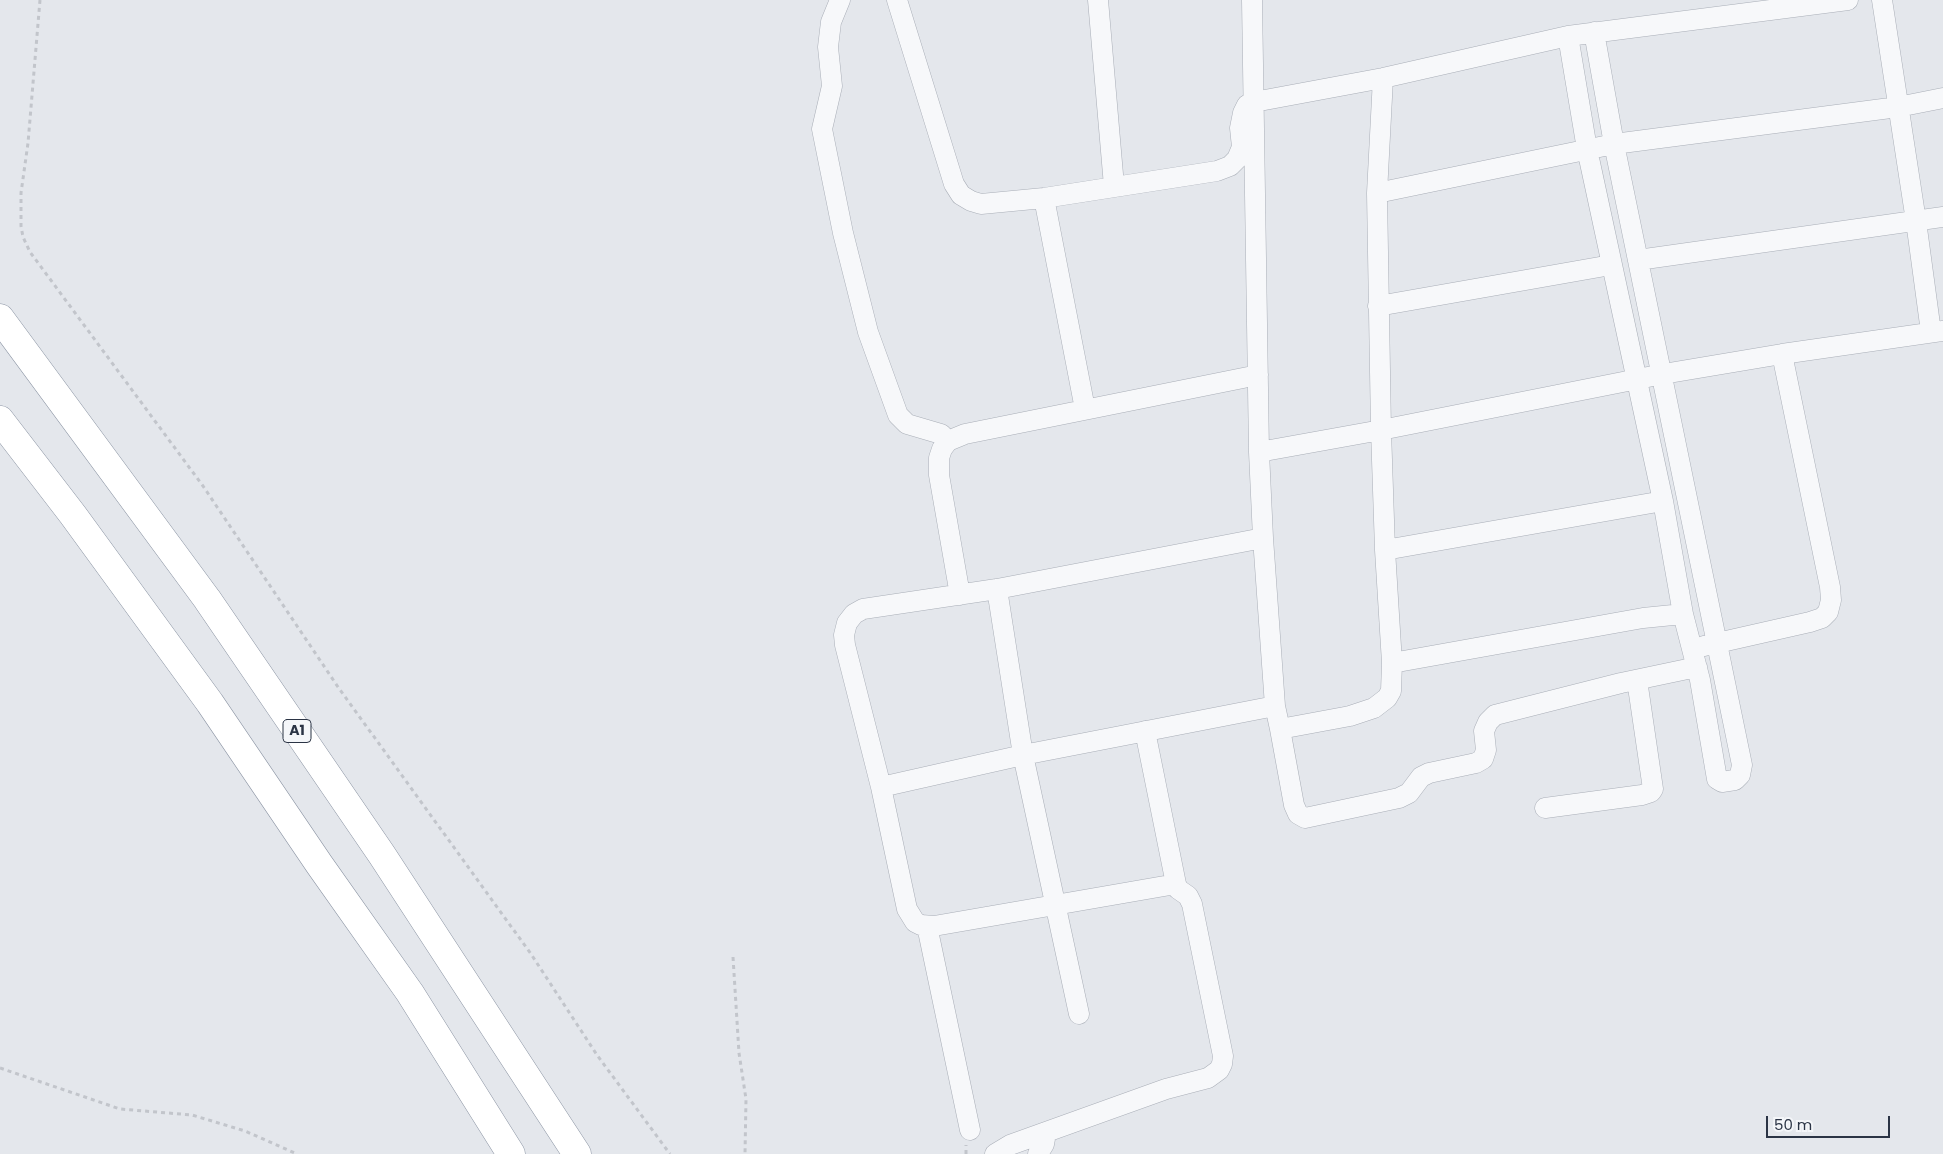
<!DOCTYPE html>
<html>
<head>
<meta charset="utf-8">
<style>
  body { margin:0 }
  #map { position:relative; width:1943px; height:1154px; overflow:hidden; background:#e4e7ec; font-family:Poppins,sans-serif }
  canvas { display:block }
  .scale { position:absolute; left:1766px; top:1116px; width:124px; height:22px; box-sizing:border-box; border:2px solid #2b3445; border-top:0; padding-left:6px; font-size:15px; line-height:18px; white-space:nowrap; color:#2b3445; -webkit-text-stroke:4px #f4f6f9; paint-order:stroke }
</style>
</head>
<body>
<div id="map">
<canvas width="1943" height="1154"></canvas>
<div class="scale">50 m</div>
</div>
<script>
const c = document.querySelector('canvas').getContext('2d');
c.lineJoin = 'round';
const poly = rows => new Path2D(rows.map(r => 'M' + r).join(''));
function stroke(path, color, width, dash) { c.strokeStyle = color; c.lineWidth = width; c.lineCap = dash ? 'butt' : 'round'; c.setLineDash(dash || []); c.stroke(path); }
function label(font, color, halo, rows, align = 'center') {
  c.font = font + ' Poppins,sans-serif'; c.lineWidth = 4; c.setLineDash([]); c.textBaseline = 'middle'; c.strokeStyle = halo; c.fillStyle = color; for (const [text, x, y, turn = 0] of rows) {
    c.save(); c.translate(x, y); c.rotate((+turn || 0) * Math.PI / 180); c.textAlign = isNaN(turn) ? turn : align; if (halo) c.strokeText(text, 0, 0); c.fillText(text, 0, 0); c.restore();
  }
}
const minor = poly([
  [840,0,831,22,828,47,832,86,822,129,843,233,868,332,898,415,907,424,941,434,948,441],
  [897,0,954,184,961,195,971,201,981,204,1044,198,1217,171,1230,166,1237,159,1242,147,1240,128,1243,113,1247,105,1254,102,1383,78,1568,36,1848,0],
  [1098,0,1114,186],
  [1252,0,1259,452,1263,538,1275,706,1280,729,1350,716,1374,708,1387,698,1391,691,1392,663,1385,550,1381,430,1377,193,1383,78],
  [1882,0,1916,221,1931,332],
  [1568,36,1587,149,1663,501,1683,614,1700,680,1717,779,1722,782,1735,780,1740,775,1742,765,1614,144,1594,32],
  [1377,193,1614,144,1898,107,1943,98],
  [1044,198,1085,409],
  [1638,260,1943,217],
  [1378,306,1611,265],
  [1259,452,1381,430,1663,374,1782,354,1943,331],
  [1385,550,1663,501],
  [997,589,1023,755,1079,1014],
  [960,595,939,475,939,458,942,449,948,441,965,434,1258,375],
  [1704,646,1810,622,1822,618,1828,612,1831,600,1830,587,1782,354],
  [1392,663,1643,618,1683,614],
  [1280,729,1294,805,1298,814,1305,818,1399,798,1409,793,1421,777,1429,773,1476,763,1483,759,1486,750,1484,731,1488,722,1495,715,1621,683,1697,667],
  [881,787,1023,755,1275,706],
  [1545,808,1642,795,1651,792,1653,789,1637,680],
  [1176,884,934,926,921,925,915,922,907,909,881,787,845,645,844,635,847,623,854,614,863,609,997,589,1263,538],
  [927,926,970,1130],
  [995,1154,1010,1145,1166,1089,1208,1078,1219,1070,1222,1064,1223,1056,1192,904,1188,896,1178,889,1176,884,1145,731],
  [1038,1154,1044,1144,1046,1133]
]);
const motorway = poly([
  [0,318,207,599,382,855,577,1154],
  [0,420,73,515,210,703,319,864,410,993,511,1154]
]);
stroke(minor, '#a9aeb7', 21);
stroke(motorway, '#8b94a3', 29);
stroke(poly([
  [40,0,28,143,21,193,21,226,23,237,30,252,203,486,338,687,531,954,597,1055,670,1154],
  [733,957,739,1053,746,1099,745,1154],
  [0,1068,120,1109,192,1115,245,1131,297,1154],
  [966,1154,966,1145]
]), '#c2c5cb', 3, [4, 4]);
stroke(minor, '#f7f8fa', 20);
stroke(motorway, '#fff', 28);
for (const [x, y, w] of [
  [297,731,28]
]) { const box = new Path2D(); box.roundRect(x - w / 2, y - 11.5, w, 23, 4); c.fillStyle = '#f4f6f9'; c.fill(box); stroke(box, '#2b3445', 1); }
label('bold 14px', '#2b3445', null, [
  ["A1",297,731]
]);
</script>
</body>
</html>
